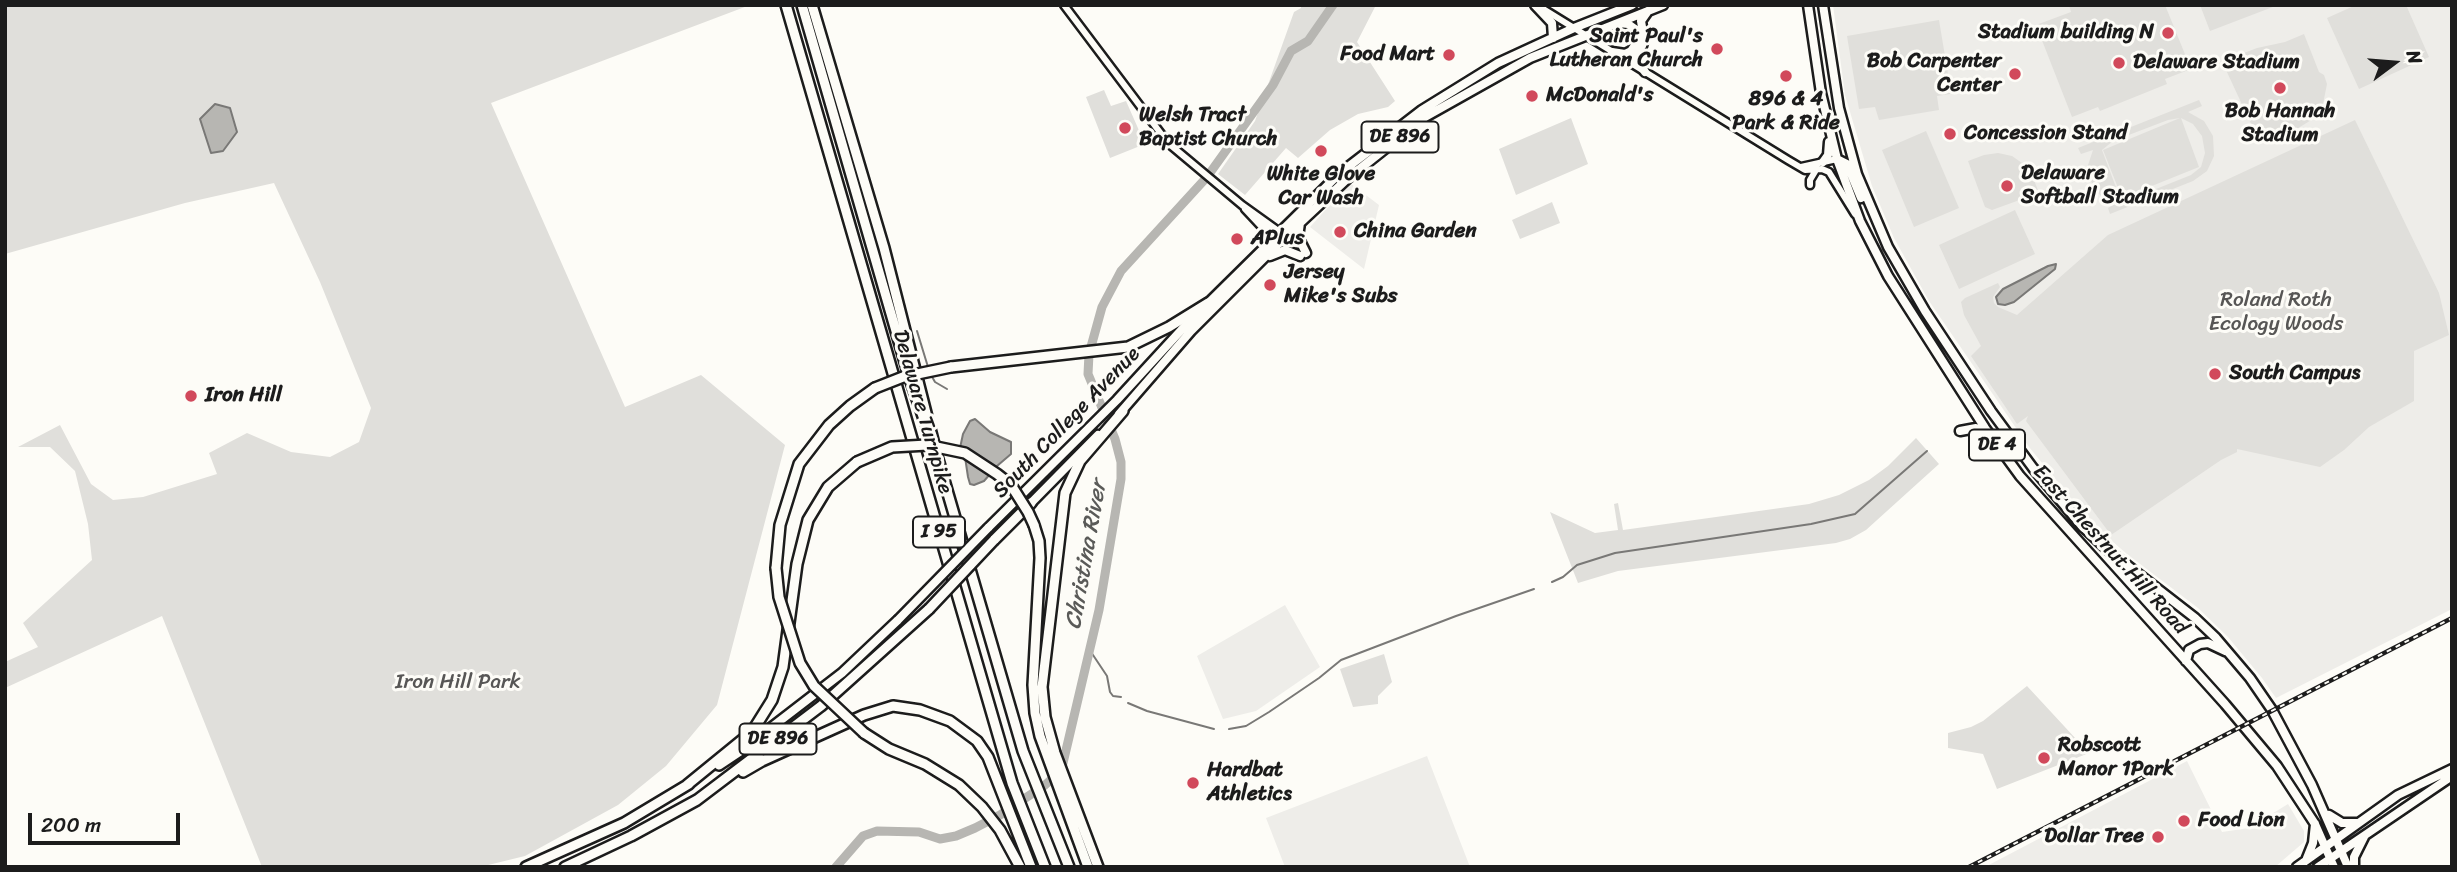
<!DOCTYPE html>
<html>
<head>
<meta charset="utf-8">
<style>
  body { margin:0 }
  #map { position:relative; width:2457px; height:872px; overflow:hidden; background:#fdfcf7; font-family:Sriracha,sans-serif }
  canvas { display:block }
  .frame { position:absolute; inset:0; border:7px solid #1c1c1c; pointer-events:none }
  .north { position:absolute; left:2359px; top:28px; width:70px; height:70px; -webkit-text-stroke:5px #fdfcf7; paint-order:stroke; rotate:74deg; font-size:19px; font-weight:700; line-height:28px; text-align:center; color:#1c1c1c }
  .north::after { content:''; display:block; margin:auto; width:24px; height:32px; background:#1c1c1c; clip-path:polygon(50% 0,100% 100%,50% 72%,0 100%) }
  .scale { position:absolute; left:28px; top:813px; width:152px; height:32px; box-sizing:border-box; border:4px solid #1c1c1c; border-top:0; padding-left:9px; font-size:21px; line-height:24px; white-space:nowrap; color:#1c1c1c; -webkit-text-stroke:5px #fdfcf7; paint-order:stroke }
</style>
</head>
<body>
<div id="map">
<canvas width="2457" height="872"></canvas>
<div class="frame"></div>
<div class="north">N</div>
<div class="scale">200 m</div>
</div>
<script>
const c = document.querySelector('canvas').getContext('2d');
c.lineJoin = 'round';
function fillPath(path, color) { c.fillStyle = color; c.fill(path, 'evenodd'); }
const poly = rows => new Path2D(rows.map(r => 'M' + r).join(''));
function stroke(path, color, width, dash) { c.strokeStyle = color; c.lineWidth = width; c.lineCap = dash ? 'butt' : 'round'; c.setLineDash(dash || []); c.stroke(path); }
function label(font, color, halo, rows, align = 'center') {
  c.font = font + ' Sriracha,sans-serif'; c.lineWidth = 6; c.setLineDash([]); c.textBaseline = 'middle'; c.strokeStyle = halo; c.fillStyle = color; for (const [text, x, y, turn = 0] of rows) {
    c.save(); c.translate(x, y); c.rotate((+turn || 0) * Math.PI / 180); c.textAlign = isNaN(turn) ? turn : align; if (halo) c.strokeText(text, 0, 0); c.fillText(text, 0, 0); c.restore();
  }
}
fillPath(poly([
  [1833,5,2452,5,2452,609,2276,698,2262,678,2228,637,2198,608,2127,554,2092,524,2029,447,1929,301,1894,238,1872,186,1845,95],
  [1350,183,1379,205,1364,269,1310,227],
  [1285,605,1320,667,1256,711,1223,719,1197,656],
  [1427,756,1470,867,1285,867,1266,818],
  [2187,761,2222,832,2249,828,2288,804,2304,831,2304,842,2275,867,1985,867]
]), '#eeede9');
fillPath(poly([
  [5,5,750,5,491,103,625,407,701,375,785,445,717,705,666,766,618,805,525,856,480,867,262,867,162,616,5,688,5,662,38,647,23,623,92,560,88,524,75,471,50,447,18,447,60,425,91,484,113,500,143,497,217,474,209,453,247,433,291,452,330,457,359,442,371,408,320,282,274,183,185,203,5,254],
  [1301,5,1376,5,1357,42,1395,101,1388,107,1358,114,1330,130,1298,158,1286,148,1245,195,1218,174,1255,121,1294,12,1301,8],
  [2069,5,2165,5,2191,69,2165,79,2167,84,2100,111,2098,107,2072,117,2036,25,2071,12],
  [2200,5,2278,5,2210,31],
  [2356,5,2406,5,2429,57,2359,89,2327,18],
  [1939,20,1951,92,1950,94,1937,96,1939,110,1879,120,1875,107,1859,109,1847,36],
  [2304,34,2319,72,2324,75,2327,84,2321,114,2295,130,2259,141,2226,70,2231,58,2257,48,2285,42],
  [1104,90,1111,106,1126,101,1145,144,1110,158,1086,97],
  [2199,100,2202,106,2188,112,2204,121,2213,136,2214,156,2207,171,2193,181,2110,214,2108,208,2115,204,2097,193,2089,177,2088,165,2093,150,2081,154,2078,148],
  [2180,118,2103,150,2122,198,2199,167,2181,118,2193,124,2202,136,2205,153,2201,167,2191,175,2136,197,2120,198,2102,150,2113,141,2168,120],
  [1571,118,1588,164,1516,195,1499,149],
  [2355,120,2439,293,2449,335,2414,351,2414,401,2369,427,2344,450,2320,467,2237,449,2237,452,2221,460,2111,535,2026,421,2028,416,2017,424,1971,356,1981,346,1964,315,1961,302,1965,298,1998,283,2000,287,1993,297,1994,303,1998,307,2017,315,2108,235],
  [1926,131,1959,208,1914,227,1882,150],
  [1998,153,2012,156,2022,163,2032,175,2039,193,1992,210,1985,207,1968,161,1984,155],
  [1552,202,1560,223,1520,239,1512,220],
  [2015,210,2035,254,1959,289,1939,245],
  [1916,438,1939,464,1866,530,1850,539,1836,543,1618,571,1578,583,1550,512,1595,533,1618,530,1614,504,1618,503,1623,530,1809,504,1839,495,1869,480,1888,466],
  [1384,654,1392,682,1378,696,1378,704,1353,707,1340,669],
  [2027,686,2089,753,1997,789,1983,754,1948,748,1948,733,1971,727,1983,721]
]), '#e0dfdb');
const water = poly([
  [215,104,230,108,237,132,223,151,211,153,200,119,215,104],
  [2056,264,2055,269,2014,302,2005,305,1998,304,1996,297,2003,289,2048,266,2056,264],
  [975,419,990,432,1011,442,1011,454,997,466,984,481,974,485,970,484,968,477,965,457,960,448,963,434,970,421,975,419]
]);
fillPath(water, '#b7b6b2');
stroke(water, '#797876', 2);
stroke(poly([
  [917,331,928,367],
  [931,375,935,382,947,389],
  [1552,582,1563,577,1577,565,1615,553,1811,524,1855,514,1927,451],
  [1089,649,1107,676,1110,692,1113,696,1121,697],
  [1128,703,1147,711,1214,729],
  [1229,729,1246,726,1269,712,1319,678,1341,660,1456,616,1534,589]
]), '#797876', 2);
stroke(poly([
  [836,867,863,836,877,831,919,832,940,839,956,836,975,828,1000,815,1045,785,1054,777,1063,763,1099,610,1121,479,1121,462,1115,439,1088,374,1089,354,1102,307,1121,271,1207,177,1273,85,1291,51,1308,41,1333,5]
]), '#b7b6b2', 9);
const minor = poly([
  [1064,5,1168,143,1242,205,1281,233],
  [1540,7,1788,160,1805,170,1822,169,1829,172,1855,214],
  [1801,167,1837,159],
  [1810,185,1810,180,1816,170],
  [1245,209,1260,225,1279,239]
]);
const major = poly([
  [1535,5,1552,23,1553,38],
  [1808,5,1821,93,1837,159,1860,221,1888,276,1985,428,2020,476,2225,704,2277,766,2315,824,2334,867],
  [1823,5,1839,108,1857,174,1888,247,1925,311,1991,411,2033,468,2081,525,2110,552,2195,618,2216,638,2250,678,2272,710,2312,785,2348,867],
  [1612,52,1625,54,1631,51,1638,41,1635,29,1628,24,1619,23],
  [1638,52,1637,60,1645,72],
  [1627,61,1642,46,1644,39,1641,21,1648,11],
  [1837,159,1847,164,1861,198],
  [1823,162,1828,155,1829,142],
  [1300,223,1298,237,1306,253],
  [1270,256,1285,250,1300,256],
  [1119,414,1191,331,1285,237,1347,179,1425,117,1530,58,1663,5],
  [1960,431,1976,428,1986,433],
  [1031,503,1098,435],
  [988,528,1117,400,1185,326,1339,174,1422,110,1498,63,1574,28,1632,5],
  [2186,661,2189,650,2200,644,2208,643,2225,651],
  [746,747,842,673,898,620],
  [2329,815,2342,823,2358,823],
  [2307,858,2313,843,2315,824],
  [2297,867,2398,795,2452,769],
  [2318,867,2452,776],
  [2354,867,2354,857,2364,837]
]);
const highway = poly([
  [786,5,1012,783,1045,867],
  [802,5,909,376,925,422],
  [812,5,884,248,937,456,1023,751,1069,867],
  [951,367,1128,347,1169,327,1208,303],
  [1034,525,1039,541,1040,558,1033,685,1035,713,1040,736,1088,867],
  [994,540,1031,503],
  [776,568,780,525,799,464,829,425,850,406,875,388],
  [864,733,889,749,925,764,959,785,982,807,1000,830,1020,867],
  [719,765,746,747],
  [743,772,762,761,864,715,893,706,920,710,950,721,977,741,988,757,1031,867],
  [687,785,752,732,772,700,783,667,797,564,808,520,828,487,857,462],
  [526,867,624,823,689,784],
  [565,867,631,836,697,800,821,706,929,609],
  [1098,867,1055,753,1045,717,1042,687,1065,493,1080,461,1123,411]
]);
stroke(minor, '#1c1c1c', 11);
stroke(major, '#1c1c1c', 13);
stroke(highway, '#1c1c1c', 14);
stroke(minor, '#fdfcf7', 6);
stroke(major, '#fdfcf7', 8);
stroke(highway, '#fdfcf7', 9);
const rail = poly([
  [1969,867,2452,618]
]);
stroke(rail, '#1c1c1c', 4.5);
stroke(rail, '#fdfcf7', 2, [5]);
const majorBridge = poly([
  [898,620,988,528]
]);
const highwayBridge = poly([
  [875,388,903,377,951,367],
  [857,462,892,447,927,445,965,453,997,474,1011,485,1028,512,1034,525],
  [776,568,779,597,800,663,814,686,864,733],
  [929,609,994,540]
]);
stroke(majorBridge, '#1c1c1c', 13, []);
stroke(highwayBridge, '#1c1c1c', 14, []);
stroke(majorBridge, '#fdfcf7', 8);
stroke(highwayBridge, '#fdfcf7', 9);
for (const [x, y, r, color] of [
  [2168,33,7,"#d1495b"],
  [1717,49,7,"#d1495b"],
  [1449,55,7,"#d1495b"],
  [2119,63,7,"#d1495b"],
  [2015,74,7,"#d1495b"],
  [1786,76,7,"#d1495b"],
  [2280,88,7,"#d1495b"],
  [1532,96,7,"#d1495b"],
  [1125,128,7,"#d1495b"],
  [1950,134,7,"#d1495b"],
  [1321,151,7,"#d1495b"],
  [2007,186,7,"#d1495b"],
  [1340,232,7,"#d1495b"],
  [1237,239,7,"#d1495b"],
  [1270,285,7,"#d1495b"],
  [2215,374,7,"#d1495b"],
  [191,396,7,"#d1495b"],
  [2044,758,7,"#d1495b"],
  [1193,783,7,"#d1495b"],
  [2184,821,7,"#d1495b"],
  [2158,837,7,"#d1495b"]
]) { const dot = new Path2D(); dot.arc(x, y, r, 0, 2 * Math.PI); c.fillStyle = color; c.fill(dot); stroke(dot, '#fdfcf7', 2.5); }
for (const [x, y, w] of [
  [1400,137,77],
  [1997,445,56],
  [939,532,52],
  [778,739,77]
]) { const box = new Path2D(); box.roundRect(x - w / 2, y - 15.5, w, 31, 5); c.fillStyle = '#fdfcf7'; c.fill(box); stroke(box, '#1c1c1c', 2); }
label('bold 19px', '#1c1c1c', null, [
  ["DE 896",1400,137],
  ["DE 4",1997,445],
  ["I 95",939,532],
  ["DE 896",778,739]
]);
label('bold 21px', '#1c1c1c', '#fdfcf7', [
  ["Stadium building N",2154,33,"right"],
  ["Saint Paul's",1703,37,"right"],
  ["Lutheran Church",1703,61,"right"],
  ["Food Mart",1435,55,"right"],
  ["Bob Carpenter",2001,62,"right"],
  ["Center",2001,86,"right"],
  ["Delaware Stadium",2133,63],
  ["McDonald's",1546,96],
  ["896 & 4",1786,100,"center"],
  ["Park & Ride",1786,124,"center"],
  ["Bob Hannah",2280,112,"center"],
  ["Stadium",2280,136,"center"],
  ["Welsh Tract",1139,116],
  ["Baptist Church",1139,140],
  ["Concession Stand",1964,134],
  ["Delaware",2021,174],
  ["Softball Stadium",2021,198],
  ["White Glove",1321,175,"center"],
  ["Car Wash",1321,199,"center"],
  ["China Garden",1354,232],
  ["APlus",1251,239],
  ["Jersey",1284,273],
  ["Mike's Subs",1284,297],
  ["South Campus",2229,374],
  ["Iron Hill",205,396],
  ["Robscott",2058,746],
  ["Manor 1Park",2058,770],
  ["Hardbat",1207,771],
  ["Athletics",1207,795],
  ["Food Lion",2198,821],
  ["Dollar Tree",2144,837,"right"]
], 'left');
label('21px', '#575655', '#fdfcf7', [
  ["Roland Roth",2276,301],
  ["Ecology Woods",2276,325],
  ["Iron Hill Park",458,683]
]);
label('21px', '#1c1c1c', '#fdfcf7', [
  ["Delaware Turnpike",922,412,74],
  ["South College Avenue",1067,423,-46],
  ["East Chestnut Hill Road",2110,550,48]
]);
label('italic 23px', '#5a5a58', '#fdfcf7', [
  ["Christina River",1087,555,-80]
]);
</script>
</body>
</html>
